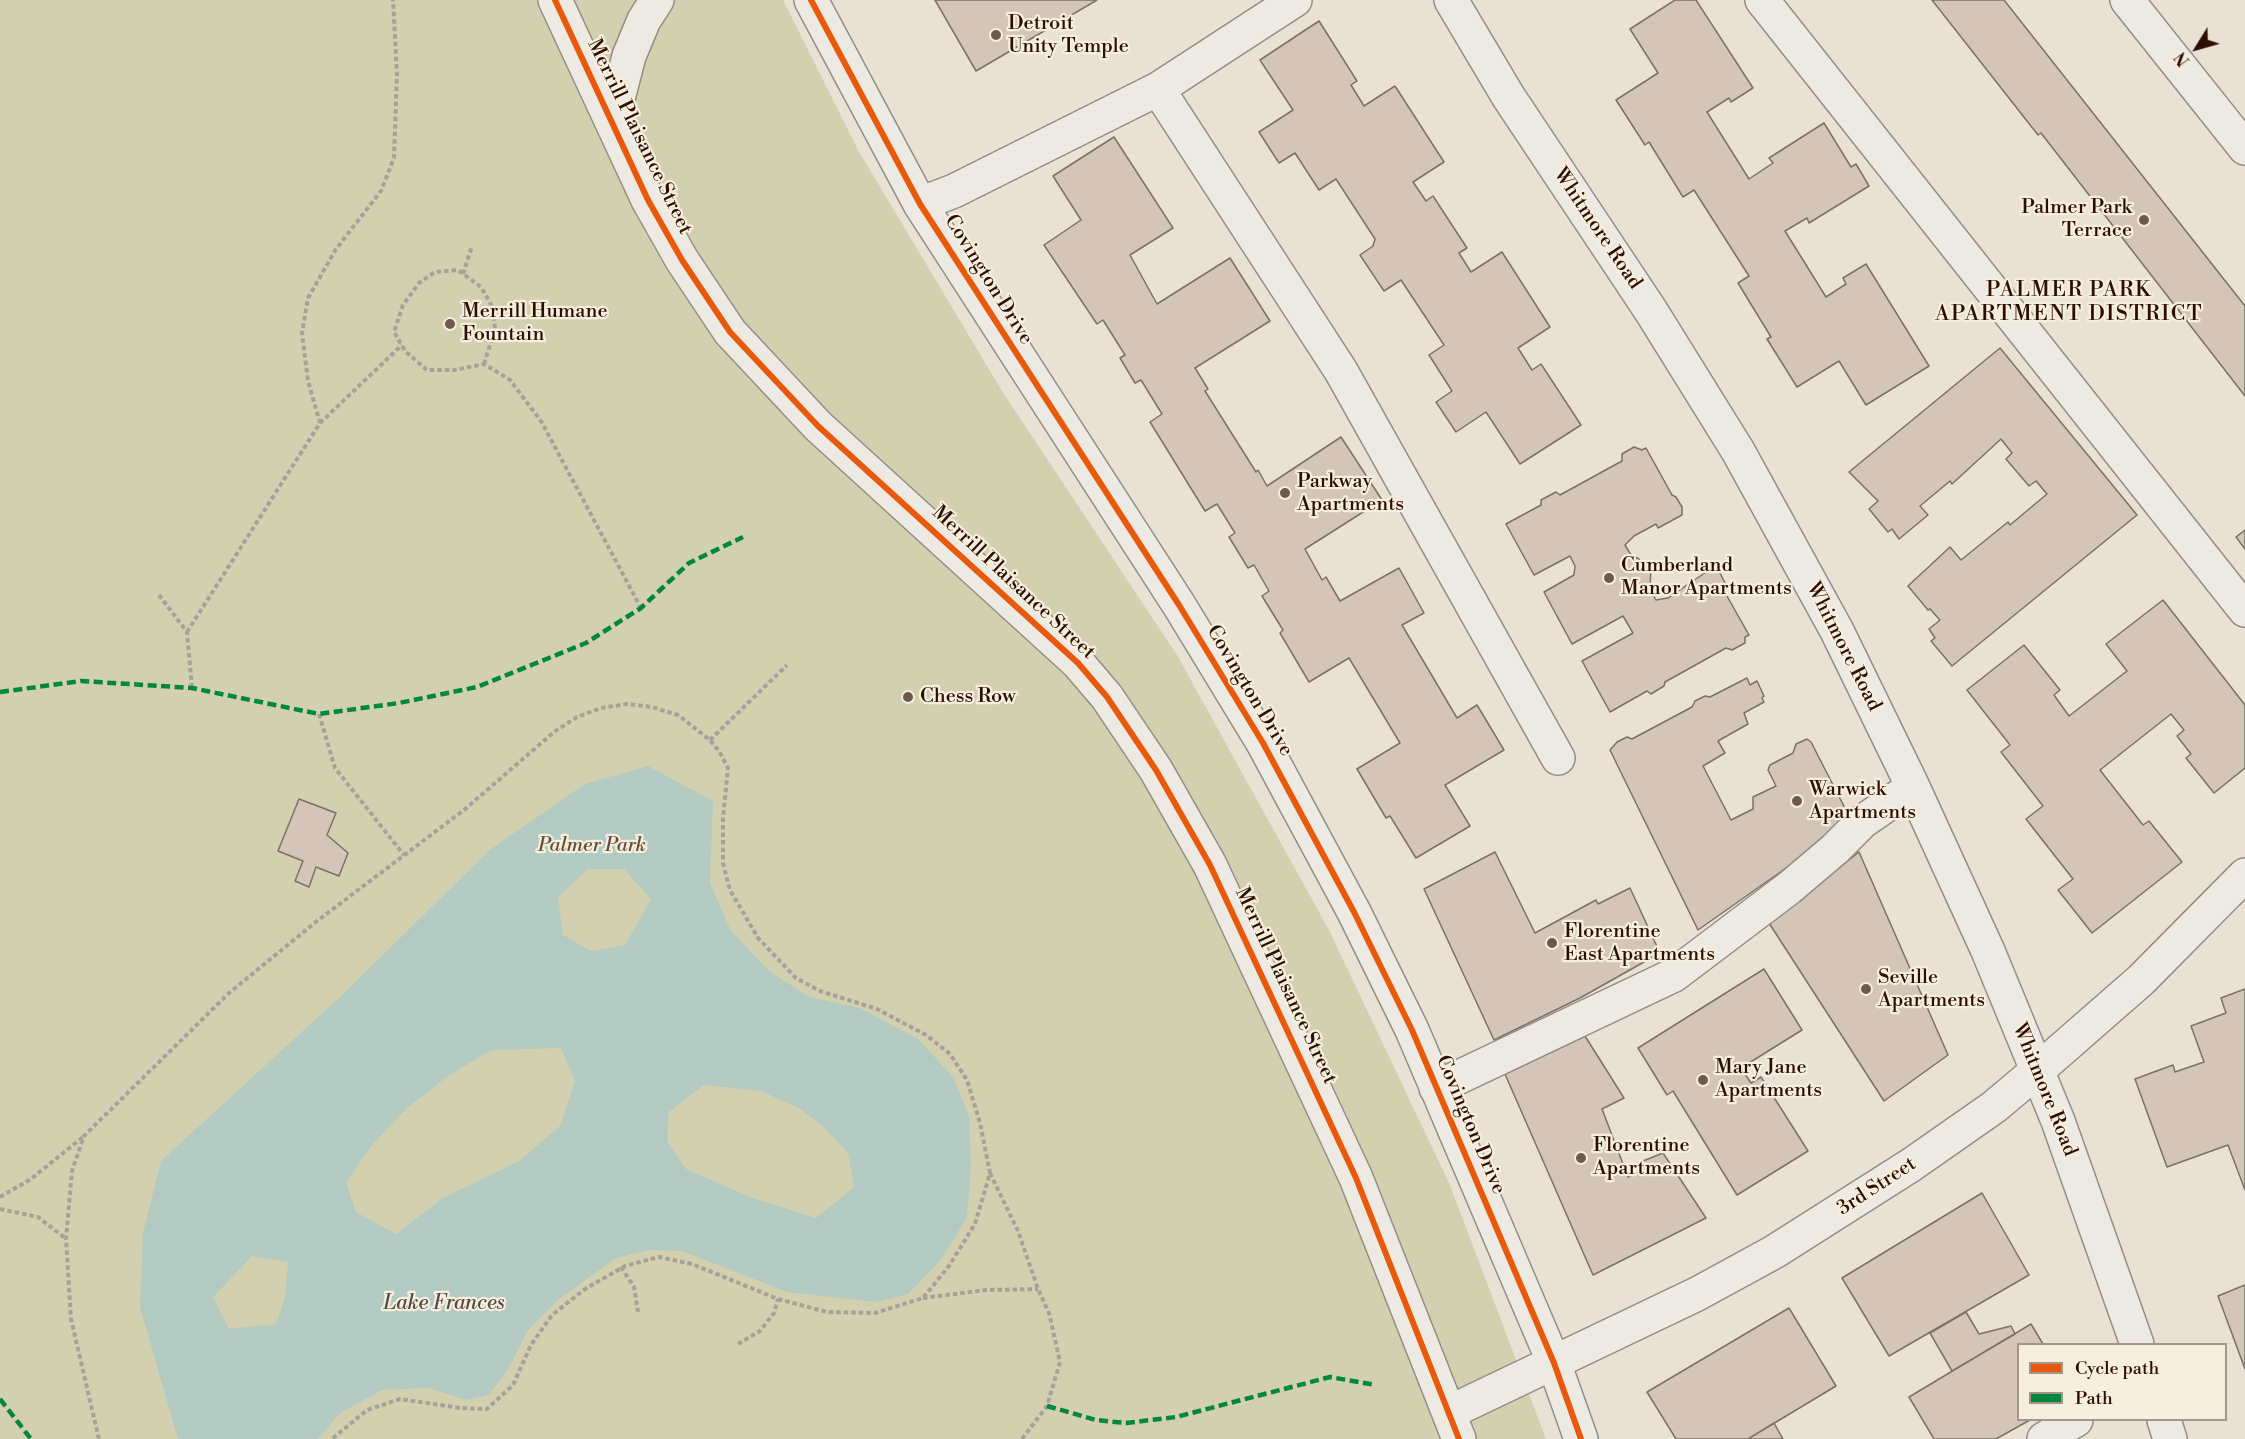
<!DOCTYPE html>
<html>
<head>
<meta charset="utf-8">
<style>
  body { margin:0 }
  #map { position:relative; width:2245px; height:1439px; overflow:hidden; background:#e9e2d4; font-family:"Libre Bodoni",serif }
  canvas { display:block }
  .legend { position:absolute; left:2017px; top:1343px; width:210px; height:78px; box-sizing:border-box; background:#f6eede; border:2px solid #a69586; margin:0; padding:8px 10px; list-style:none; font-size:18px; color:#2d0f02 }
  .legend li { display:flex; align-items:center; gap:12px; height:30px }
  .legend b { width:30px; border:2px solid #a69586 }
  .north { position:absolute; left:2167px; top:18px; width:60px; height:60px; -webkit-text-stroke:4px #f6eede; paint-order:stroke; rotate:233deg; font-size:16px; font-weight:700; line-height:24px; text-align:center; color:#2d0f02 }
  .north::after { content:''; display:block; margin:auto; width:21px; height:27px; background:#2d0f02; clip-path:polygon(50% 0,100% 100%,50% 72%,0 100%) }
</style>
</head>
<body>
<div id="map">
<canvas width="2245" height="1439"></canvas>
<ul class="legend">
<li><b style="height:8px;background:#e8590c"></b>Cycle path</li>
<li><b style="height:8px;background:#00873e"></b>Path</li>
</ul>
<div class="north">N</div>
</div>
<script>
const c = document.querySelector('canvas').getContext('2d');
c.lineJoin = 'round';
function fillPath(path, color) { c.fillStyle = color; c.fill(path, 'evenodd'); }
const poly = rows => new Path2D(rows.map(r => 'M' + r).join(''));
function stroke(path, color, width, dash) { c.strokeStyle = color; c.lineWidth = width; c.lineCap = dash ? 'butt' : 'round'; c.setLineDash(dash || []); c.stroke(path); }
function label(font, color, halo, rows, align = 'center') {
  c.font = font + ' "Libre Bodoni",serif'; c.lineWidth = 4.5; c.setLineDash([]); c.textBaseline = 'middle'; c.strokeStyle = halo; c.fillStyle = color; for (const [text, x, y, turn = 0] of rows) {
    c.save(); c.translate(x, y); c.rotate((+turn || 0) * Math.PI / 180); c.textAlign = isNaN(turn) ? turn : align; if (halo) c.strokeText(text, 0, 0); c.fillText(text, 0, 0); c.restore();
  }
}
fillPath(poly([
  [0,0,783,0,858,150,1002,391,1177,655,1329,930,1450,1185,1546,1439,0,1439]
]), '#d3d0b0');
fillPath(poly([
  [648,766,713,801,710,883,731,931,769,971,809,997,860,1008,918,1039,953,1077,969,1116,971,1167,967,1217,941,1260,908,1294,878,1302,787,1292,682,1251,650,1250,616,1258,558,1300,528,1330,508,1369,489,1395,466,1400,429,1388,382,1390,340,1413,318,1439,178,1439,140,1307,143,1233,161,1161,340,997,491,849,585,784],
  [588,869,624,869,651,899,625,945,591,951,563,935,558,897],
  [561,1048,575,1081,560,1126,519,1161,443,1198,396,1234,356,1212,346,1182,373,1144,407,1108,448,1076,491,1050],
  [704,1085,761,1091,797,1107,823,1126,848,1153,854,1187,816,1218,753,1198,686,1169,667,1141,669,1112],
  [252,1256,288,1262,285,1298,276,1324,229,1329,213,1297]
]), '#b2cac1');
const building = poly([
  [935,0,1097,0,976,71,935,0],
  [1675,0,1696,0,1753,88,1731,102,1729,98,1707,112,1749,179,1773,163,1769,158,1824,123,1851,167,1856,164,1869,186,1809,223,1807,218,1785,231,1826,297,1846,284,1843,278,1866,264,1929,366,1866,405,1839,361,1797,387,1767,339,1771,337,1738,283,1749,276,1694,190,1683,197,1649,142,1645,145,1616,100,1658,73,1630,29,1675,0],
  [1932,0,2004,0,2245,306,2245,396,2041,133,2038,135,1932,0],
  [1319,21,1357,81,1351,85,1364,106,1395,86,1444,162,1413,182,1426,201,1433,196,1467,248,1459,253,1471,272,1502,252,1550,327,1518,348,1532,370,1541,364,1581,425,1520,464,1486,412,1456,432,1436,402,1452,391,1429,355,1444,345,1401,280,1384,291,1360,255,1373,246,1375,239,1336,179,1319,190,1295,153,1279,163,1259,132,1293,110,1260,60,1319,21],
  [1114,137,1173,228,1130,255,1157,304,1230,258,1270,321,1195,368,1208,389,1205,391,1256,472,1258,470,1267,486,1341,437,1382,500,1305,549,1322,580,1326,577,1340,601,1399,568,1424,613,1402,625,1457,718,1477,705,1504,750,1445,785,1470,826,1416,858,1390,816,1386,818,1357,769,1400,743,1349,658,1309,682,1280,633,1283,630,1262,596,1269,591,1254,565,1248,568,1229,537,1235,533,1217,504,1205,511,1150,422,1162,414,1141,380,1135,383,1120,358,1125,355,1103,320,1097,324,1044,245,1081,220,1053,176,1114,137],
  [2000,348,2137,515,1952,666,1931,641,1935,638,1929,629,1940,620,1930,609,1928,610,1908,586,1950,547,1961,560,2008,522,2010,525,2047,494,2036,481,2029,486,2006,459,2012,453,2001,439,1952,484,1950,481,1920,506,1928,515,1899,539,1892,529,1888,532,1869,509,1878,501,1849,472,2000,348],
  [1634,447,1642,450,1646,448,1672,495,1676,497,1682,507,1682,515,1658,528,1656,524,1634,536,1625,545,1631,555,1639,559,1642,566,1647,564,1651,567,1650,589,1656,600,1668,598,1712,568,1720,573,1725,583,1723,589,1749,635,1745,637,1745,643,1732,650,1726,648,1665,682,1664,686,1651,694,1647,691,1610,712,1582,661,1633,633,1623,616,1572,644,1544,592,1574,575,1575,566,1570,556,1534,575,1506,524,1541,505,1541,500,1556,492,1560,495,1622,461,1622,454,1634,447],
  [2245,530,2245,549,2236,537,2245,530],
  [2163,600,2245,705,2245,768,2214,793,2186,758,2191,754,2177,736,2184,730,2171,714,2100,770,2143,825,2149,821,2182,862,2092,933,2058,890,2073,879,2026,819,2043,806,2001,752,2010,745,1967,690,2024,645,2060,690,2054,695,2069,716,2127,671,2106,644,2163,600],
  [1747,678,1750,685,1757,681,1764,696,1762,698,1764,702,1744,713,1748,724,1718,741,1725,753,1703,766,1731,820,1753,809,1753,797,1776,786,1768,770,1770,765,1793,753,1796,744,1807,739,1811,742,1849,816,1789,866,1698,930,1610,750,1617,742,1627,737,1632,739,1692,707,1695,701,1705,696,1710,697,1747,678],
  [299,799,336,813,327,835,348,853,339,876,316,867,309,887,295,881,303,861,278,851,299,799],
  [1495,852,1535,933,1596,900,1598,904,1630,888,1660,953,1580,998,1494,1040,1424,889,1495,852],
  [1859,852,1948,1055,1884,1101,1769,923,1859,852],
  [1764,969,1802,1030,1741,1068,1751,1083,1761,1077,1808,1151,1737,1195,1673,1091,1667,1095,1638,1048,1764,969],
  [2245,989,2245,1190,2228,1145,2167,1167,2135,1079,2173,1065,2175,1072,2204,1062,2191,1026,2226,1013,2221,998,2245,989],
  [1585,1036,1624,1098,1602,1109,1628,1177,1641,1171,1638,1163,1663,1153,1706,1218,1593,1275,1505,1074,1585,1036],
  [1982,1193,2029,1275,1889,1356,1842,1278,1982,1193],
  [2245,1285,2245,1369,2218,1296,2245,1285],
  [1789,1308,1836,1386,1748,1439,1676,1439,1647,1392,1789,1308],
  [1966,1312,1979,1334,2011,1326,2015,1334,1952,1371,1930,1333,1966,1312],
  [2031,1324,2043,1344,2018,1344,2018,1420,2030,1420,1996,1439,1934,1439,1909,1397,2031,1324],
  [1774,1423,1783,1439,1748,1439,1774,1423]
]);
fillPath(building, '#d4c5b8');
stroke(building, '#7a7168', 1.5);
const minor = poly([
  [555,0,648,200,682,260,730,332,818,426,1078,663,1107,697,1156,770,1210,865,1356,1178,1459,1439],
  [811,0,920,204,1179,605,1263,743,1354,912,1412,1030,1554,1363,1581,1439],
  [1451,0,1508,96,1651,311,1738,451,1837,631,1913,787,1988,951,2058,1121,2137,1344],
  [1762,0,2245,610],
  [2127,0,2245,148],
  [1158,89,1341,371,1558,758],
  [612,122,629,56,644,20,657,0],
  [920,204,954,191,1158,89,1295,0],
  [1436,1088,1674,975,1789,888,1835,849,1862,822,1913,787],
  [1450,1412,1697,1294,1774,1252,1911,1165,1994,1107,2038,1070,2141,980,2245,875],
  [2164,1420,2170,1439],
  [2044,1439,2076,1420]
]);
stroke(minor, '#958d84', 36);
stroke(poly([
  [463,274,472,246],
  [484,364,495,329,493,308,481,287,458,270,435,272,419,283,403,305,394,332,405,351,427,370,455,370,484,364,510,380,541,421,641,608],
  [320,423,402,345],
  [159,595,187,632,192,688],
  [187,632,320,423,308,381,302,333,308,298,336,249,381,191,394,158,397,74,393,0],
  [319,714,335,768,404,855],
  [710,740,787,665],
  [990,1173,1018,1231,1038,1289,1049,1313,1060,1362,1047,1406,1022,1439],
  [0,1197,31,1179,83,1137],
  [0,1209,38,1217,65,1238],
  [621,1267,634,1287,638,1312],
  [923,1298,986,1290,1038,1289],
  [738,1344,760,1331,774,1313,778,1299],
  [99,1439,71,1319,66,1239,72,1171,84,1136,229,993,317,921,464,810,554,732,577,717,601,708,627,704,652,707,678,715,710,740,719,751,728,768,723,818,723,863,730,890,758,938,796,978,820,991,877,1009,926,1035,950,1054,967,1080,980,1123,990,1173,975,1224,949,1266,923,1298,875,1313,827,1312,778,1299,692,1264,659,1257,625,1266,585,1289,552,1315,531,1345,513,1385,487,1409,460,1408,400,1399,367,1410,332,1439]
]), '#a8a19a', 4, [4.5, 3]);
stroke(minor, '#edeae3', 33);
stroke(poly([
  [0,692,81,681,192,688,319,714,399,703,477,687,586,643,641,608,689,563,743,537],
  [0,1399,31,1439],
  [1047,1406,1096,1420,1126,1423,1176,1417,1330,1377,1376,1385]
]), '#00873e', 4.5, [9, 4.5]);
stroke(poly([
  [555,0,648,200,682,260,730,332,818,426,1078,663,1107,697,1156,770,1210,865,1356,1178,1459,1439],
  [811,0,920,204,1179,605,1263,743,1354,912,1412,1030,1554,1363,1581,1439]
]), '#e8590c', 6);
for (const [x, y, r, color] of [
  [996,35,6,"#6f594c"],
  [2144,220,6,"#6f594c"],
  [450,324,6,"#6f594c"],
  [1285,493,6,"#6f594c"],
  [1609,578,6,"#6f594c"],
  [908,697,6,"#6f594c"],
  [1797,801,6,"#6f594c"],
  [1552,943,6,"#6f594c"],
  [1866,989,6,"#6f594c"],
  [1703,1080,6,"#6f594c"],
  [1581,1158,6,"#6f594c"]
]) { const dot = new Path2D(); dot.arc(x, y, r, 0, 2 * Math.PI); c.fillStyle = color; c.fill(dot); stroke(dot, '#f6eede', 2); }
label('20px', '#2d0f02', '#f6eede', [
  ["Detroit",1008,24],
  ["Unity Temple",1008,47],
  ["Palmer Park",2132,208,"right"],
  ["Terrace",2132,231,"right"],
  ["Merrill Humane",462,312],
  ["Fountain",462,335],
  ["Parkway",1297,482],
  ["Apartments",1297,505],
  ["Cumberland",1621,566],
  ["Manor Apartments",1621,589],
  ["Chess Row",920,697],
  ["Warwick",1809,790],
  ["Apartments",1809,813],
  ["Florentine",1564,932],
  ["East Apartments",1564,955],
  ["Seville",1878,978],
  ["Apartments",1878,1001],
  ["Mary Jane",1715,1068],
  ["Apartments",1715,1091],
  ["Florentine",1593,1146],
  ["Apartments",1593,1169]
], 'left');
label('20px', '#2d0f02', '#f6eede', [
  ["Merrill Plaisance Street",639,137,64],
  ["Whitmore Road",1597,229,56],
  ["Covington Drive",988,280,58],
  ["Merrill Plaisance Street",1013,583,43],
  ["Whitmore Road",1843,647,63],
  ["Covington Drive",1249,691,59],
  ["Merrill Plaisance Street",1285,986,65],
  ["Whitmore Road",2044,1090,68],
  ["Covington Drive",1470,1125,67],
  ["3rd Street",1877,1187,-33]
]);
label('italic 20px', '#614e35', '#f6eede', [
  ["Palmer Park",592,846]
]);
c.letterSpacing = '1.5px';
label('21px', '#2d0f02', '#f6eede', [
  ["PALMER PARK",2069,291],
  ["APARTMENT DISTRICT",2069,315]
]);
c.letterSpacing = '0px';
label('italic 21px', '#544d42', '#f6eede', [
  ["Lake Frances",444,1304]
]);
</script>
</body>
</html>
